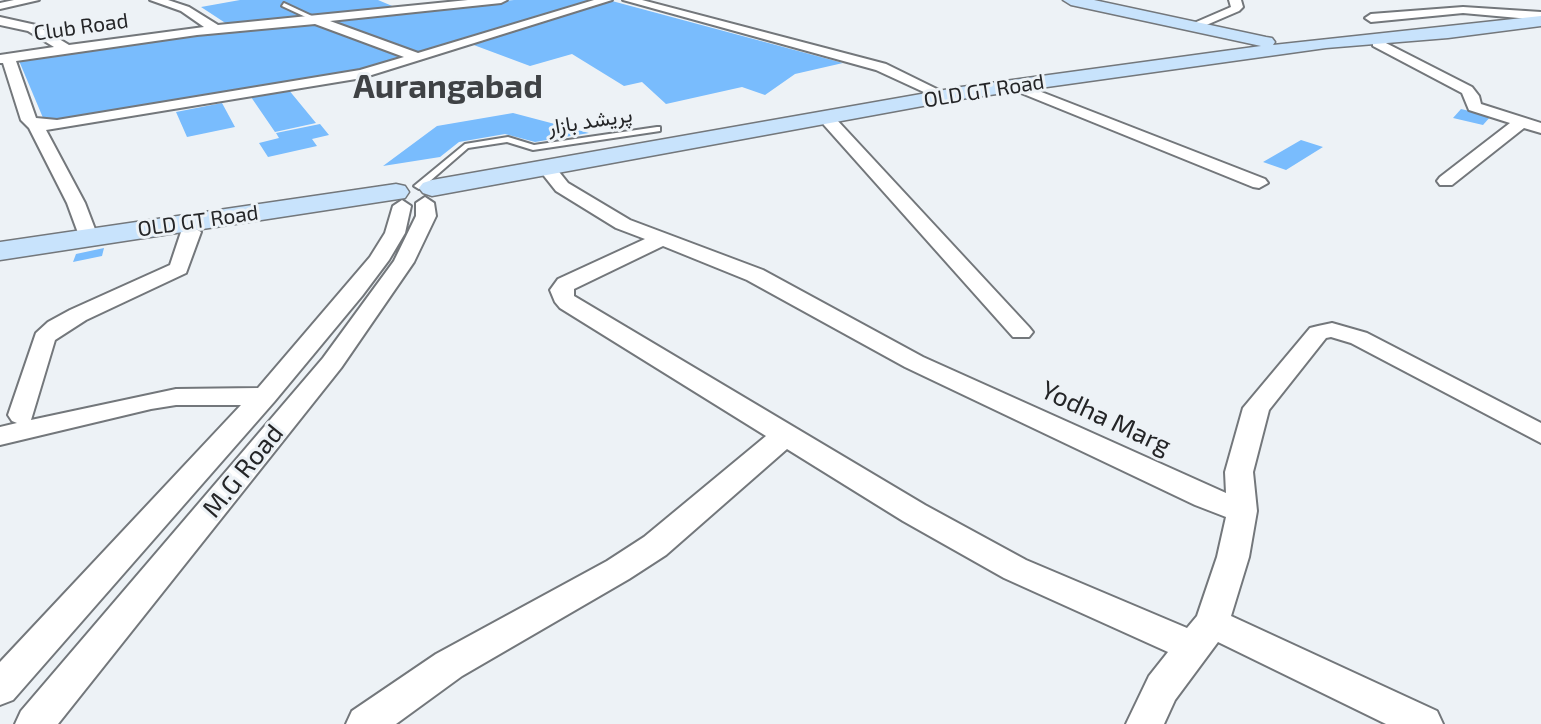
<!DOCTYPE html>
<html>
<head>
<meta charset="utf-8">
<style>
  body { margin:0 }
  canvas { display:block; background:#edf2f6 }
</style>
</head>
<body>
<canvas width="1541" height="724"></canvas>
<script>
const c = document.querySelector('canvas').getContext('2d');
c.lineJoin = 'round';
function fillPath(path, color) { c.fillStyle = color; c.fill(path, 'evenodd'); }
const poly = rows => new Path2D(rows.map(r => 'M' + r).join(''));
function stroke(path, color, width, dash) { c.strokeStyle = color; c.lineWidth = width; c.lineCap = dash ? 'butt' : 'round'; c.setLineDash(dash || []); c.stroke(path); }
function label(font, color, halo, rows, align = 'center') {
  c.font = font + ' "Exo 2",Vazirmatn,sans-serif'; c.lineWidth = 6; c.setLineDash([]); c.textBaseline = 'middle'; c.strokeStyle = halo; c.fillStyle = color; for (const [text, x, y, turn = 0] of rows) {
    c.save(); c.translate(x, y); c.rotate((+turn || 0) * Math.PI / 180); c.textAlign = isNaN(turn) ? turn : align; if (halo) c.strokeText(text, 0, 0); c.fillText(text, 0, 0); c.restore();
  }
}
fillPath(poly([
  [240,0,378,0,397,8,230,26,201,7],
  [514,0,595,0,361,72,46,125,17,56,192,34],
  [612,1,843,63,795,74,765,95,742,87,666,104,642,82,624,86,572,54,530,66,471,44],
  [288,89,316,123,275,132,251,97],
  [222,103,235,127,187,137,176,112],
  [1461,109,1491,116,1483,125,1453,118],
  [513,113,589,133,535,142,505,134,459,142,440,157,383,166,437,126],
  [320,124,329,135,312,139,317,146,268,157,259,143,279,138,276,133],
  [1301,140,1323,147,1286,170,1263,162],
  [104,248,102,256,73,262,76,254]
]), '#79bcfd');
const lane = poly([
  [284,3,314,17,315,18,310,19,282,6,284,3],
  [657,127,660,127,660,131,533,150,507,142,468,148,422,188,419,189,414,186,465,144,508,137,534,145,657,127]
]);
const street = poly([
  [14,0,39,0,0,9,0,3,14,0],
  [150,0,168,0,189,7,218,25,468,0,507,0,501,3,330,21,418,53,594,0,612,0,362,78,46,130,85,203,98,237,95,241,81,241,67,203,29,128,21,120,3,63,0,63,0,55,54,47,28,31,0,25,0,17,36,25,69,45,204,27,181,11,150,0],
  [315,24,404,57,360,70,57,120,36,118,16,61,197,35,315,24],
  [623,0,642,0,886,64,951,96,949,99,939,99,876,70,623,0],
  [1229,0,1241,0,1243,7,1239,11,1197,29,1187,26,1231,7,1229,0],
  [1463,7,1541,12,1541,20,1463,13,1371,22,1365,18,1371,14,1463,7],
  [1378,39,1472,87,1479,96,1481,104,1541,123,1541,133,1524,128,1452,185,1440,185,1437,181,1440,177,1510,123,1469,110,1462,93,1373,46,1373,40,1378,39],
  [1026,86,1265,179,1268,183,1259,188,1253,187,1021,93,1019,90,1021,87,1026,86],
  [830,117,836,119,1029,327,1033,332,1029,337,1013,337,824,125,822,122,830,117],
  [546,162,552,163,568,183,630,220,763,270,923,357,1226,493,1225,472,1243,408,1310,328,1318,326,1332,323,1367,333,1541,423,1541,443,1351,343,1331,337,1326,338,1269,410,1253,472,1257,511,1249,557,1231,616,1437,711,1443,724,1386,724,1218,642,1175,700,1164,724,1126,724,1149,676,1168,652,1004,578,903,521,787,449,666,555,629,579,462,676,396,724,346,724,352,711,436,654,607,561,644,537,766,436,560,308,555,302,550,290,558,279,645,239,616,228,556,191,537,167,546,162],
  [663,246,747,280,905,367,1195,505,1226,517,1217,557,1197,616,1187,628,1026,560,925,505,574,296,574,289,663,246],
  [425,197,434,203,436,216,414,262,341,368,58,724,15,724,21,711,323,358,394,261,416,216,416,203,425,197],
  [402,200,411,206,405,233,389,260,362,296,274,402,13,700,0,705,0,662,241,405,176,405,151,409,0,445,0,427,17,423,12,421,8,415,36,333,48,322,70,310,170,265,181,232,191,226,201,232,186,273,86,320,55,340,31,420,176,389,258,388,370,257,385,233,393,206,402,200]
]);
const secondary = poly([
  [1063,0,1094,0,1266,37,1272,38,1275,42,1273,45,1541,16,1541,26,1448,38,1326,48,961,99,432,196,423,193,419,188,423,183,432,180,961,87,1261,46,1071,5,1063,0],
  [396,184,405,186,409,192,405,198,0,260,0,242,396,184]
]);
stroke(lane, '#73777b', 4);
stroke(street, '#73777b', 4);
stroke(secondary, '#73777b', 3);
fillPath(lane, '#fff');
fillPath(street, '#fff');
fillPath(secondary, '#c8e3fc');
label('21px', '#242527', '#edf2f6', [
  ["Club Road",81,27,-8],
  ["OLD GT Road",984,91,-9],
  ["پریشد بازار",590,121,-9],
  ["OLD GT Road",198,221,-8]
]);
label('26px', '#242527', '#edf2f6', [
  ["Yodha Marg",1106,418,25],
  ["M.G Road",243,471,-51]
]);
label('bold 33px', '#3f4245', '#edf2f6', [
  ["Aurangabad",448,87]
]);
</script>
</body>
</html>
